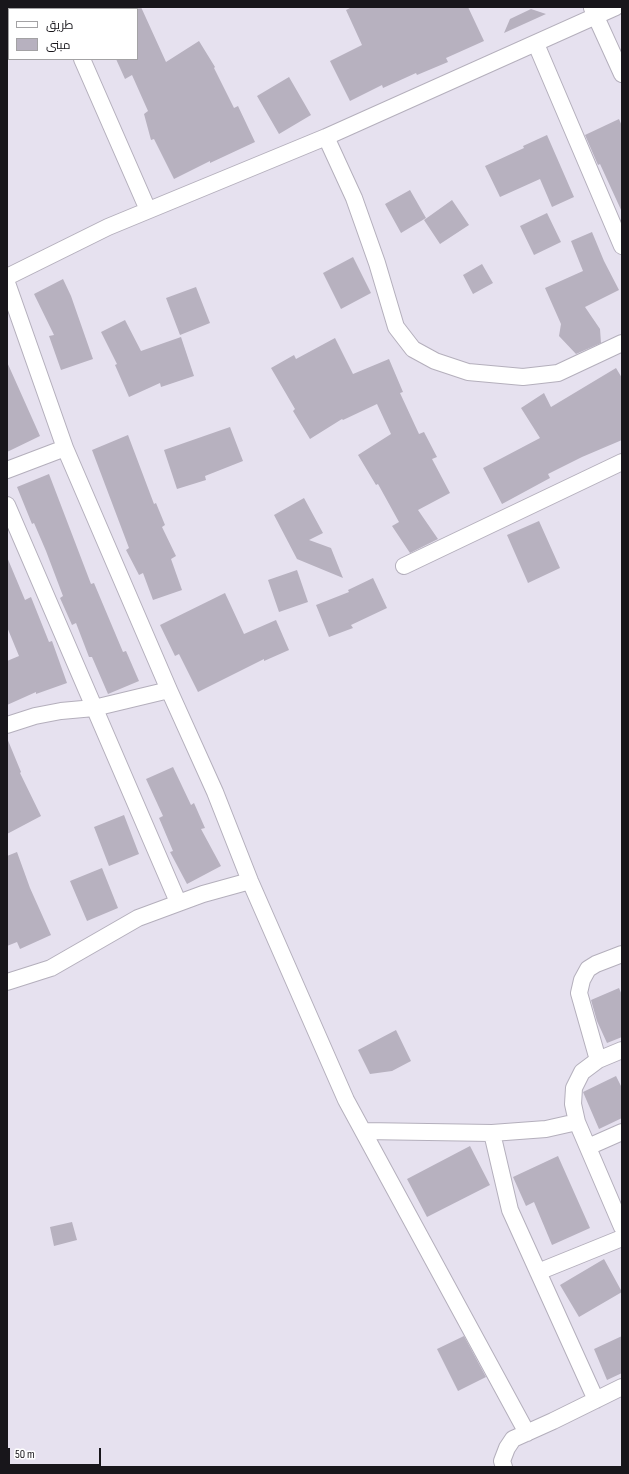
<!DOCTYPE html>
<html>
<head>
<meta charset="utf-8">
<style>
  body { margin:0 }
  #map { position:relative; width:629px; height:1474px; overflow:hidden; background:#e6e1ef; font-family:"Sofia Sans Condensed",Cairo,sans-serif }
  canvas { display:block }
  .frame { position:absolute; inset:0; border:8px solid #18161b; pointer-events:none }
  .legend { position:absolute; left:8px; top:8px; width:130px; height:52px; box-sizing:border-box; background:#fff; border:1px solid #a3a2a4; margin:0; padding:5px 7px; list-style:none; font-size:12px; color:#18161b }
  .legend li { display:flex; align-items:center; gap:8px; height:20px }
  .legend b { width:20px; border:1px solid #a3a2a4 }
  .scale { position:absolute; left:8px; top:1448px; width:93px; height:18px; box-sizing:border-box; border:2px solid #18161b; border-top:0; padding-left:5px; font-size:12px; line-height:14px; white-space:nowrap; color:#18161b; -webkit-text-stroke:3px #fff; paint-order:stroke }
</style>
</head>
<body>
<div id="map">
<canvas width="629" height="1474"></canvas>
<div class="frame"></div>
<ul class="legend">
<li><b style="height:5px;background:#fff"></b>طريق</li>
<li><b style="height:11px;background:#b7b1bf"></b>مبنى</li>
</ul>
<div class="scale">50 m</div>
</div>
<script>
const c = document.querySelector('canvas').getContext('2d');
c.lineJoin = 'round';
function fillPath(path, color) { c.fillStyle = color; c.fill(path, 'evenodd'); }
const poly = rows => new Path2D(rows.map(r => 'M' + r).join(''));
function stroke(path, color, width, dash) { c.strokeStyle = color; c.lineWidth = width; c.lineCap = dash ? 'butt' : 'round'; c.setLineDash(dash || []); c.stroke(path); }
fillPath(poly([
  [137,7,141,7,166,62,199,41,215,67,214,68,234,108,238,106,255,142,210,163,210,161,174,179,154,139,151,140,144,114,148,111,132,75,125,79,116,59,137,59],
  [352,7,468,7,484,41,446,58,448,62,417,75,416,73,383,88,382,85,350,101,330,61,362,45,346,10],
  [531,9,546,14,504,33,510,19],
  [289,77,311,115,279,134,257,96],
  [619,119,622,126,622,212,600,164,598,165,585,135],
  [547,135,574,197,552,207,540,179,500,197,485,166,524,148,523,146],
  [410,190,426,218,401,233,385,204],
  [452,200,469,225,440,244,424,220],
  [547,213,561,242,534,255,520,226],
  [592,232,604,261,619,290,585,307,600,329,601,343,576,354,559,336,561,324,545,288,583,271,571,241],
  [353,257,371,293,341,309,323,273],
  [482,264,493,283,473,294,463,275],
  [63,279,71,296,93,359,61,370,49,336,54,335,34,294],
  [196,287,210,323,180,335,166,298],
  [125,320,141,351,181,337,194,376,161,387,160,383,129,397,115,365,117,364,101,332],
  [335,338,353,374,389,359,403,392,400,393,419,434,424,432,437,457,432,459,450,493,418,510,438,539,410,553,392,526,399,522,378,484,376,485,358,455,391,434,377,404,343,420,342,419,310,439,293,411,295,409,271,368,294,355,296,359],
  [7,362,40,436,7,452],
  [616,368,622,378,622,440,582,457,548,474,550,478,502,504,483,468,540,438,521,408,544,393,551,407],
  [230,427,243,461,205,476,206,480,177,489,164,450],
  [128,435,154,504,156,503,165,525,162,527,176,556,171,559,182,590,153,600,143,573,139,575,126,550,129,548,92,450],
  [49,474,91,584,94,583,123,652,126,651,139,681,108,694,92,657,89,657,76,623,72,625,60,598,63,596,46,551,34,523,32,524,17,487],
  [304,498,323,533,309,540,331,548,343,578,297,559,274,515],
  [539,521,560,568,528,583,507,535],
  [7,557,25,600,31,597,49,642,52,641,67,683,36,694,36,692,7,705,7,661,19,656,7,627],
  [297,570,308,602,279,612,268,580],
  [373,578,387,608,351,625,353,628,329,637,316,605,349,592,348,590],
  [225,593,244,634,276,620,289,650,264,661,264,659,198,692,179,654,175,656,160,625],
  [7,738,21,772,20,773,41,816,7,834],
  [173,767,191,805,194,803,205,828,201,829,221,866,187,884,170,852,173,851,159,818,163,816,146,779],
  [124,815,139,854,109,866,94,827],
  [17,852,30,888,51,935,20,949,17,942,7,946,7,856],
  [102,868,118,908,87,921,70,881],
  [619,988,622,995,622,1037,607,1043,597,1021,591,1000],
  [396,1030,411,1061,392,1071,370,1074,358,1050],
  [616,1076,622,1088,622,1118,599,1129,583,1092],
  [470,1146,490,1185,427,1217,407,1179],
  [558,1156,590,1228,552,1245,534,1202,526,1206,513,1177],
  [72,1222,77,1240,54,1246,50,1227],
  [604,1259,622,1292,579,1317,560,1285],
  [464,1336,486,1377,458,1391,437,1349],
  [622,1336,622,1373,607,1380,594,1349]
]), '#b7b1bf');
const minor = poly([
  [60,7,61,9],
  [592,8,622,74],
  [536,44,622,246],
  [82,59,148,210],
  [326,137,354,198,377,263,396,327,413,349,435,361,468,372,523,377,558,373,622,343],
  [7,277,108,227,326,137,616,7],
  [7,283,65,448,169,690,215,792,250,881,346,1100,527,1433],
  [7,470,65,448],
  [7,505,178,902],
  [404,566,622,462],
  [7,725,35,716,61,711,94,708,169,690],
  [7,982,51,968,138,918,203,894,250,881],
  [622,1050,598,1060,582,1072,574,1088,573,1104,577,1122,622,1227],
  [598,1060,579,993,582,980,588,969,596,964,622,954],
  [364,1131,492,1133,546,1129,577,1122],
  [492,1133,510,1210,596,1400],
  [588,1147,622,1132],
  [538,1272,622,1238],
  [504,1467,502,1461,507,1448,513,1439,553,1421,622,1387]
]);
stroke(minor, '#b4afbc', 18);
stroke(minor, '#fff', 16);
</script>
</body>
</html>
